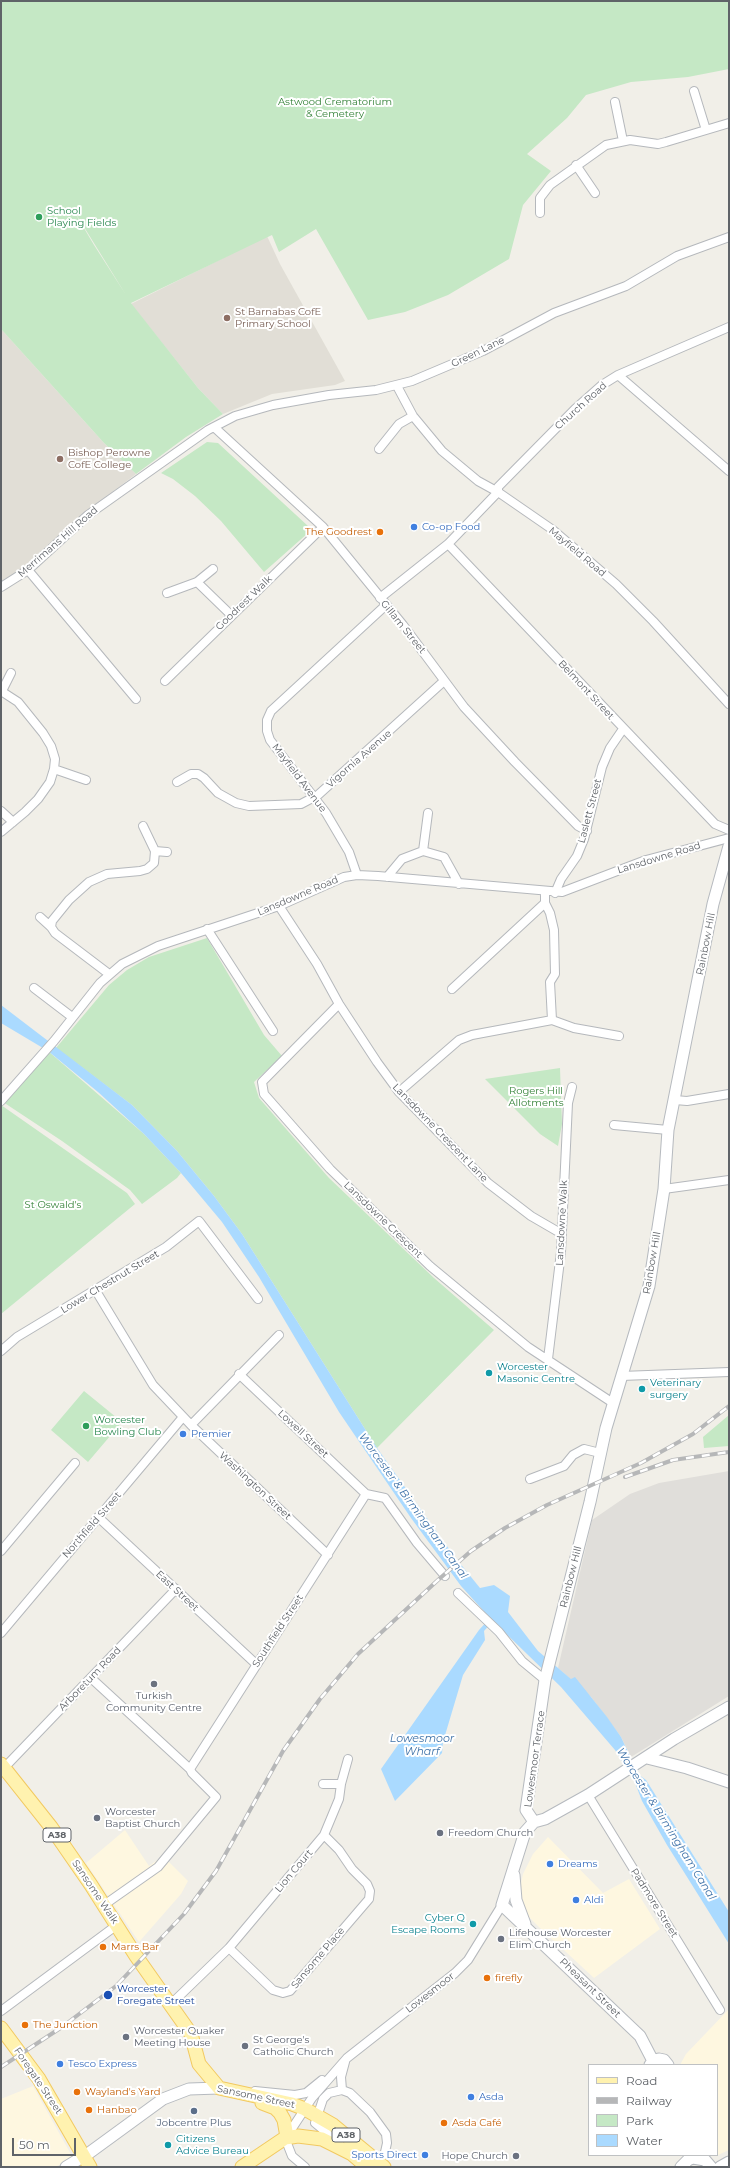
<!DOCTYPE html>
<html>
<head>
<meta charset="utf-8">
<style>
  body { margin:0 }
  #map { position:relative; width:730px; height:2168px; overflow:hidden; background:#f1efe8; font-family:Montserrat,sans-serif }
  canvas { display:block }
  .frame { position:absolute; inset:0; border:2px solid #5f6368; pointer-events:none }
  .legend { position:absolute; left:588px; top:2064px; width:130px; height:92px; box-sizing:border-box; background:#fff; border:1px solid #bfc1c3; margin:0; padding:5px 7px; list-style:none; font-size:12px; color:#5f6368 }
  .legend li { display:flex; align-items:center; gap:8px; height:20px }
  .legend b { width:20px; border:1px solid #bfc1c3 }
  .scale { position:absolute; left:12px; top:2138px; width:64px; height:18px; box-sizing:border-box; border:2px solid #5f6368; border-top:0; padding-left:5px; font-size:12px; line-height:14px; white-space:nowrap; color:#5f6368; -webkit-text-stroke:3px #fff; paint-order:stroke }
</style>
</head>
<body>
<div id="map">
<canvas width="730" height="2168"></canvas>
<div class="frame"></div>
<ul class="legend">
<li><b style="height:5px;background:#fff2af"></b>Road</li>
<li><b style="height:5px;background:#b6b7b8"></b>Railway</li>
<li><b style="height:11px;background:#c5e8c5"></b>Park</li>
<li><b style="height:11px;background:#aadaff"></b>Water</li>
</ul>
<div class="scale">50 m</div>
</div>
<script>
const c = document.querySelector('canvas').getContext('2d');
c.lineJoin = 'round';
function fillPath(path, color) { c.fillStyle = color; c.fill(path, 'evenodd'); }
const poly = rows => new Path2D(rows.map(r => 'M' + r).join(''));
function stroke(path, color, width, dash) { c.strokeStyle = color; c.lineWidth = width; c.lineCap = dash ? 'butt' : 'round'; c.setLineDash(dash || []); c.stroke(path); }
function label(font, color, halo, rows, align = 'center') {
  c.font = font + ' Montserrat,sans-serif'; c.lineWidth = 4; c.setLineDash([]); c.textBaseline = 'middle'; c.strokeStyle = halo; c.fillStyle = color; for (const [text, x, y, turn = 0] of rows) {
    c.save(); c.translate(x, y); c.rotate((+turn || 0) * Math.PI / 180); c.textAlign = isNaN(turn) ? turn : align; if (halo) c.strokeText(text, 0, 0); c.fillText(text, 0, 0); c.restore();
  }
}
fillPath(poly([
  [125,1830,149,1866,163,1856,188,1881,181,1894,139,1942,86,1863],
  [548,1837,603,1893,629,1879,660,1929,594,1978,540,1928,528,1916,521,1901,520,1888,523,1874,533,1854],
  [729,2009,729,2150,718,2155,717,2065,680,2065,686,2054],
  [33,2086,73,2158,55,2167,1,2167,1,2099]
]), '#fef7e0');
fillPath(poly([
  [729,1471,729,1696,631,1757,621,1737,591,1697,558,1668,592,1520,630,1494,659,1483]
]), '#e0deda');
fillPath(poly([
  [267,236,280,264,345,381,335,385,272,394,223,414,198,388,131,304],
  [1,329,104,443,136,474,68,526,30,565,1,581]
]), '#e1ded6');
fillPath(poly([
  [1,1,729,1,729,69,688,77,631,82,586,95,567,118,527,154,551,171,523,205,509,259,448,295,405,312,368,320,316,229,279,252,272,235,131,303,198,388,223,414,186,437,136,474,104,443,1,329],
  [75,213,76,214,126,295,94,245],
  [207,442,218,443,308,526,308,533,264,572,221,521,195,496,173,479,161,473],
  [207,938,264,1035,282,1056,254,1082,259,1098,329,1178,434,1278,494,1330,377,1448,242,1234,214,1196,177,1151,132,1105,56,1048,109,985,127,970,149,957],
  [48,1051,144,1134,181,1173,177,1178,142,1204,130,1190,62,1141,3,1102],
  [560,1068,562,1124,558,1146,540,1134,485,1079],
  [1,1105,127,1193,135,1204,1,1314],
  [84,1391,122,1422,88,1462,51,1430],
  [729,1415,729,1446,704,1448,703,1437]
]), '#c5e8c5');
fillPath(poly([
  [1,1005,132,1105,177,1151,214,1196,242,1234,377,1448,454,1556,480,1588,494,1585,510,1596,508,1612,538,1651,571,1679,575,1677,607,1717,621,1737,639,1775,646,1780,729,1912,729,1944,667,1845,642,1801,634,1780,615,1750,561,1687,493,1621,484,1631,485,1640,463,1675,443,1742,442,1753,395,1801,381,1769,479,1630,490,1618,461,1586,411,1518,339,1412,259,1277,222,1222,181,1173,144,1134,98,1092,48,1051,1,1023]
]), '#aadaff');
const street = poly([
  [694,91,706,130],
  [615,102,623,141],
  [576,165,595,193],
  [540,213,540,198,550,185,606,145,630,140,658,144,666,142,729,123],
  [618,375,729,471],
  [397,386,413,416,442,451,478,481,498,492,553,530,616,584,653,621,729,704],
  [214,427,323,527,403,625,464,707,515,762,578,826,587,831],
  [379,449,399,424,413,416],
  [498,492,498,487,575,409,602,385,618,375,729,327],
  [448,544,715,824,729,830],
  [28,570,136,699],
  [197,582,231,615],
  [1,587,28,570,88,515,208,430,235,416,273,405,329,395,376,390,412,381,483,351,554,313,626,286,677,256,729,237],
  [167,593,197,582,213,569],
  [380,598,448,544,498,492],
  [165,681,323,527],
  [1,691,18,702,43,733,51,746,55,759,54,769,50,782,38,799,25,812,1,832],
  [2,691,11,673],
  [54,769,86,780],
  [177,782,191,774,198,774,204,778,218,793,236,803,249,806,301,804,318,795,444,681],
  [1,811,13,822],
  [155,851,167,852],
  [423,851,428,813],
  [357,875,349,852,326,813,270,740,267,731,267,720,271,711,386,605],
  [387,877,402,859,423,851,444,857,459,884],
  [545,892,545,903,550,913,554,930,555,974,550,982,552,1020],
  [555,893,561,879,577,856,584,839,602,767,610,748,623,729],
  [279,906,317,964,339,1004,377,1062,399,1092,488,1183,531,1216,562,1234],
  [40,917,51,927,55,933,109,974],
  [51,927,52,921,69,900,89,882,107,874,140,871,147,869,154,863,155,851,143,826],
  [207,929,273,1031],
  [34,988,72,1017],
  [452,989,545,903],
  [339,1004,262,1082,264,1094,330,1169,430,1266,528,1347,613,1403],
  [399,1092,459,1040,472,1035,552,1020,574,1028,619,1036],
  [675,1100,687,1101,729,1094],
  [1,1101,54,1041,100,983,122,964,158,946,279,906,344,877,357,875,378,876,562,892,646,860,729,838],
  [614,1125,668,1130],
  [664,1189,729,1180],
  [96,1291,153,1385,191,1425,328,1555],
  [1,1351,17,1337,166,1247,199,1221,258,1299],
  [548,1359,561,1252,568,1103,572,1087],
  [239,1374,366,1494],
  [621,1376,729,1372],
  [191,1425,279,1335],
  [530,1479,564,1466,573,1455,584,1449,600,1453],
  [366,1494,385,1498,417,1543,445,1576],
  [98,1517,256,1664],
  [1,1551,75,1463],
  [458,1593,499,1632,522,1661,545,1680],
  [1,1633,183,1417],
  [91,1678,190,1769,192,1773,216,1797,158,1867,104,1905],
  [4,1768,176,1589],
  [190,1769,366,1494],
  [341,1784,348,1759],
  [588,1795,720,2010],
  [229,1948,324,1835,339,1799,341,1784,323,1784],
  [170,2005,229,1948,273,1990,283,1993,290,1991,369,1899,370,1891,367,1884,352,1869,339,1850,324,1835],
  [1,2011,117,1925],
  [345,2062,341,2077,342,2090,350,2093,370,2112,386,2134,387,2143,385,2152,379,2162],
  [255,2091,295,2095,306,2093,322,2080],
  [287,2136,312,2098,347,2058,455,1973,468,1960,502,1905],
  [285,2138,292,2156,305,2167],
  [339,2143,315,2123,323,2099,329,2093,342,2090]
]);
const secondary = poly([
  [647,1758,687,1768,729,1782],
  [534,1822,526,1810,545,1680,590,1502,606,1428,649,1286,664,1189,668,1130,713,904,729,846],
  [514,1875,516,1900,525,1924],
  [653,2061,640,2036,502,1905,525,1832,534,1822,545,1819,588,1795,674,1739,729,1707],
  [650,2065,653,2061,659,2059,664,2060,668,2065],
  [66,2167,89,2153,163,2099,189,2089,219,2088],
  [681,2167,688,2160,693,2158,705,2160,711,2167],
  [720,2167,729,2162]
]);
const primary = poly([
  [1,1764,51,1827,91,1885,136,1956,191,2034,199,2064,219,2088,292,2104,305,2109,333,2125,384,2167],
  [1,2028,39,2079,90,2167],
  [262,2103,275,2108,280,2113,284,2120,287,2137],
  [242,2167,285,2138,298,2136,322,2139,352,2154,367,2167]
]);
stroke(street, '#b5b8bc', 10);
stroke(secondary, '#b6babf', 13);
stroke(primary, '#f2c960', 15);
stroke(street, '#fff', 8);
stroke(secondary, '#fff', 11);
stroke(primary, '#fff2af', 13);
const rail = poly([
  [625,1477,673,1460,729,1452],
  [1,2067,62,2027,116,1986,184,1914,216,1871,283,1751,320,1699,358,1654,438,1580,471,1551,505,1528,547,1505,641,1463,693,1434,729,1406]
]);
stroke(rail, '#b6b7b8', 4);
stroke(rail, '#fff', 2.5, [8]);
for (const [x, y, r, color] of [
  [39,217,4,"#2e9e5b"],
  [227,318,4,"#8d6e63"],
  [60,459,4,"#8d6e63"],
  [414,527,4,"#3f7fe0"],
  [380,532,4,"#e8710a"],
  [489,1373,4,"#0f9aa8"],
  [642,1389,4,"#0f9aa8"],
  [86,1426,4,"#2e9e5b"],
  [183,1434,4,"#3f7fe0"],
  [154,1684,4,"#6b7280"],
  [97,1818,4,"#6b7280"],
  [440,1833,4,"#6b7280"],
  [550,1864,4,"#3f7fe0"],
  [576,1900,4,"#3f7fe0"],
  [473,1924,4,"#0f9aa8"],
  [501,1939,4,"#6b7280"],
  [103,1947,4,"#e8710a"],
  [487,1978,4,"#e8710a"],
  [108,1995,5,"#1a4fb4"],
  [25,2025,4,"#e8710a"],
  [126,2037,4,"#6b7280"],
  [245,2046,4,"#6b7280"],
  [60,2064,4,"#3f7fe0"],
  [77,2092,4,"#e8710a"],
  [471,2097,4,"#3f7fe0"],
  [89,2110,4,"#e8710a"],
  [194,2111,4,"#5c6f8a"],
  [444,2123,4,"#e8710a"],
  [168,2145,4,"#0f9aa8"],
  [425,2155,4,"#3f7fe0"],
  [516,2156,4,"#6b7280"]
]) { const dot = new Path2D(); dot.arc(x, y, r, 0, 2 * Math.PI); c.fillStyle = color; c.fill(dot); stroke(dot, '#fff', 1.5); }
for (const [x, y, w] of [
  [57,1835,28],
  [346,2135,28]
]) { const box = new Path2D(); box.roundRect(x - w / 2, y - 7, w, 14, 3); c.fillStyle = '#fff'; c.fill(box); stroke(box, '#5f6368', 1); }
label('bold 9px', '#5f6368', null, [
  ["A38",57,1835],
  ["A38",346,2135]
]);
label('10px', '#348238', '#fff', [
  ["Astwood Crematorium",335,102],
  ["& Cemetery",335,114],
  ["Rogers Hill",536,1091],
  ["Allotments",536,1103],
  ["St Oswald's",53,1205]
]);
label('10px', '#27864d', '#fff', [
  ["School",47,211],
  ["Playing Fields",47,223],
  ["Worcester",94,1420],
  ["Bowling Club",94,1432]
], 'left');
label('10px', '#785e54', '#fff', [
  ["St Barnabas CofE",235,312],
  ["Primary School",235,324],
  ["Bishop Perowne",68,453],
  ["CofE College",68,465]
], 'left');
label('10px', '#5f6368', '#fff', [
  ["Green Lane",478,352,-26],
  ["Church Road",581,406,-42],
  ["Merrimans Hill Road",58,542,-41],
  ["Mayfield Road",577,552,40],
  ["Goodrest Walk",244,603,-44],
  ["Gillam Street",403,627,51],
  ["Belmont Street",586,690,47],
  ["Vigornia Avenue",359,759,-41],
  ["Mayfield Avenue",299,778,53],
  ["Laslett Street",590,811,-75],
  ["Lansdowne Road",659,858,-17],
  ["Lansdowne Road",298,896,-23],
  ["Rainbow Hill",706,944,-79],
  ["Lansdowne Crescent Lane",440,1133,46],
  ["Lansdowne Crescent",383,1220,44],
  ["Lansdowne Walk",562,1223,-87],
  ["Rainbow Hill",652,1263,-80],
  ["Lower Chestnut Street",110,1282,-31],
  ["Lowell Street",303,1434,43],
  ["Washington Street",255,1486,43],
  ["Northfield Street",92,1525,-49],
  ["Rainbow Hill",571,1577,-76],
  ["East Street",177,1591,43],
  ["Southfield Street",278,1631,-57],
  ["Arboretum Road",90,1679,-46],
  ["Lowesmoor Terrace",535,1759,-82],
  ["Lion Court",294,1871,-50],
  ["Sansome Walk",95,1892,56],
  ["Padmore Street",654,1903,58],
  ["Sansome Place",318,1958,-50],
  ["Pheasant Street",590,1988,44],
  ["Lowesmoor",430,1993,-38],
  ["Foregate Street",38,2081,56],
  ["Sansome Street",256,2097,12]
]);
label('10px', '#366cbe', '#fff', [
  ["Co-op Food",422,527],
  ["Premier",191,1434],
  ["Dreams",558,1864],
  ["Aldi",584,1900],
  ["Tesco Express",68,2064],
  ["Asda",479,2097],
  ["Sports Direct",417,2155,"right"]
], 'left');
label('10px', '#c56008', '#fff', [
  ["The Goodrest",372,532,"right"],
  ["Marrs Bar",111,1947],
  ["firefly",495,1978],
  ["The Junction",33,2025],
  ["Wayland's Yard",85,2092],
  ["Hanbao",97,2110],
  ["Asda Café",452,2123]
], 'left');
label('10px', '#0d838f', '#fff', [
  ["Worcester",497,1367],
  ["Masonic Centre",497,1379],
  ["Veterinary",650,1383],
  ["surgery",650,1395],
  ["Cyber Q",465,1918,"right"],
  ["Escape Rooms",465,1930,"right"],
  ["Citizens",176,2139],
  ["Advice Bureau",176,2151]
], 'left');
label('10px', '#5b616d', '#fff', [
  ["Turkish",154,1696,"center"],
  ["Community Centre",154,1708,"center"],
  ["Worcester",105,1812],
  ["Baptist Church",105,1824],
  ["Freedom Church",448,1833],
  ["Lifehouse Worcester",509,1933],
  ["Elim Church",509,1945],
  ["Worcester Quaker",134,2031],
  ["Meeting House",134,2043],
  ["St George's",253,2040],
  ["Catholic Church",253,2052],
  ["Hope Church",508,2156,"right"]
], 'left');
label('10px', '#164399', '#fff', [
  ["Worcester",117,1989],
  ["Foregate Street",117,2001]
], 'left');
label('10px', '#4e5e75', '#fff', [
  ["Jobcentre Plus",194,2123]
]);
label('italic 11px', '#4174aa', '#fff', [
  ["Worcester & Birmingham Canal",413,1506,54],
  ["Lowesmoor",422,1739],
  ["Wharf",422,1752],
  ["Worcester & Birmingham Canal",666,1824,58]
]);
</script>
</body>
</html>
